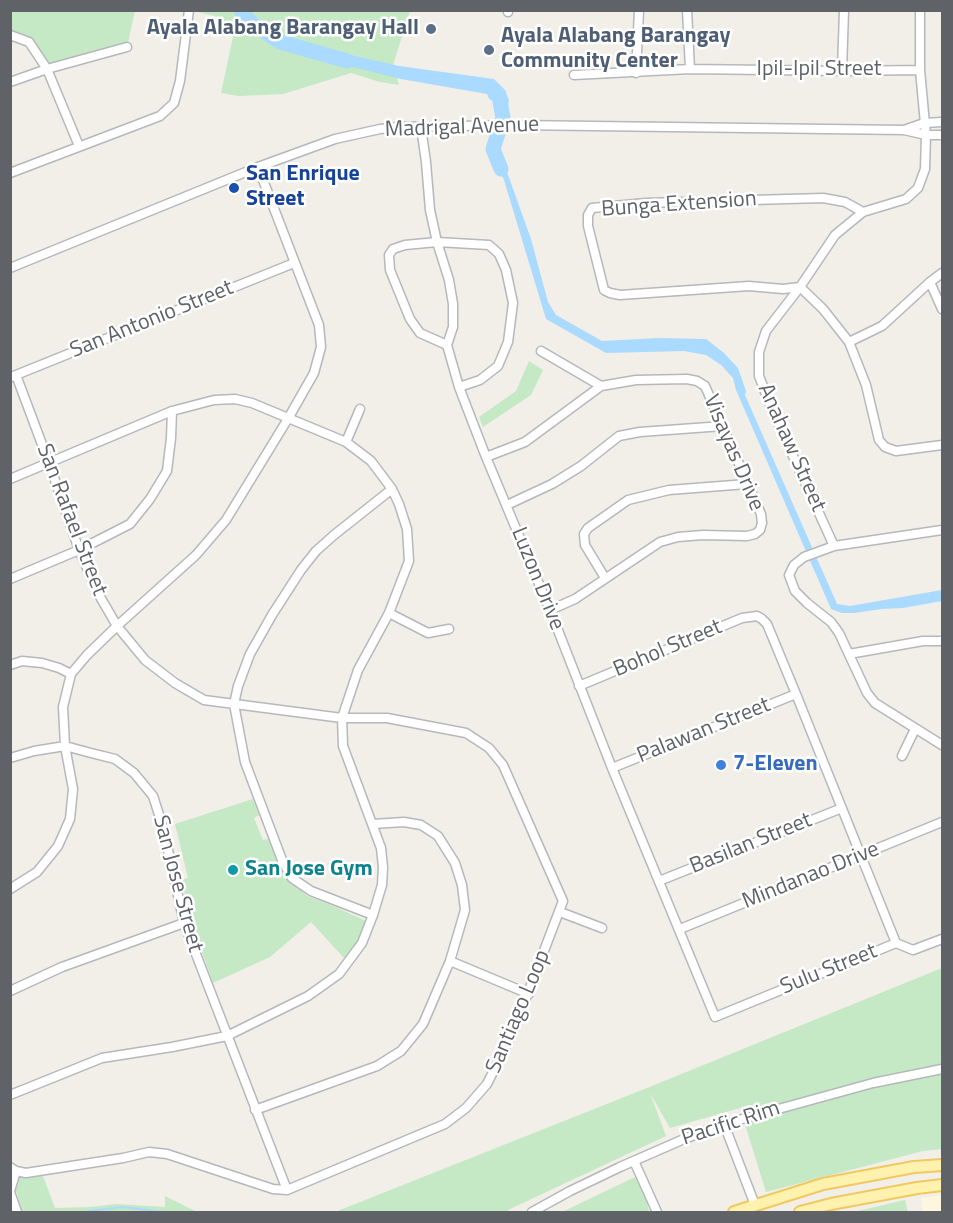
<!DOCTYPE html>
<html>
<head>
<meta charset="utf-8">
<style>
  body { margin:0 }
  #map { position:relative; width:953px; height:1223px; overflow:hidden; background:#f1efe8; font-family:"Titillium Web",sans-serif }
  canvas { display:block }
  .frame { position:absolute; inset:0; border:12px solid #5f6368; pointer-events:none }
</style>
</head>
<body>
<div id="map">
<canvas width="953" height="1223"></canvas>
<div class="frame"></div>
</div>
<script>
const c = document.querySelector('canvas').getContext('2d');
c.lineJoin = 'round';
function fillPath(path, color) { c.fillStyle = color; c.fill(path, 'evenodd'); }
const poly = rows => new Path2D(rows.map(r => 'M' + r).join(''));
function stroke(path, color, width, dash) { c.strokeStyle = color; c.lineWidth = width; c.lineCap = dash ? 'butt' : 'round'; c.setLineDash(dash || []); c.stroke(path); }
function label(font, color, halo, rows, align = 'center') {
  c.font = font + ' "Titillium Web",sans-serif'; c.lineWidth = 5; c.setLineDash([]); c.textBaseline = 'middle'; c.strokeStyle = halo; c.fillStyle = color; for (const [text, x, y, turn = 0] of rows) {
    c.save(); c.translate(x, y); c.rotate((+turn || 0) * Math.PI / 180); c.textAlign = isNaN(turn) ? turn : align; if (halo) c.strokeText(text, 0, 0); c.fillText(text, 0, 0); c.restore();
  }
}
fillPath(poly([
  [942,1195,942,1212,923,1212,921,1198]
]), '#fef7e0');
fillPath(poly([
  [198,10,410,11,393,65,399,85,380,82,351,73,283,94,239,96,221,93,233,37,219,17,198,12],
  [11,11,142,11,135,11,127,47,46,68,29,42,15,31,11,31],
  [529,361,543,370,531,395,483,427,479,417,516,391],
  [253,799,259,815,254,818,263,840,268,839,287,878,307,896,331,905,366,921,356,944,344,958,311,922,270,957,213,983,194,929,181,880,188,878,175,824],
  [942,968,942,1149,923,1151,766,1192,740,1108,670,1128,650,1093,666,1136,510,1209,506,1212,335,1212,647,1088],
  [43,1176,55,1208,91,1207,116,1204,165,1207,165,1196,197,1212,22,1212,16,1191,18,1177],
  [635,1177,647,1201,649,1212,562,1212],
  [905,1200,908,1212,853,1212]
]), '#c5e8c5');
fillPath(poly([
  [329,50,399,66,494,79,504,89,509,100,507,112,495,111,492,99,487,94,401,79,325,60],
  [496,130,503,133,500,146,507,172,531,239,548,302,556,315,602,341,659,338,706,339,724,353,738,368,746,391,745,395,837,604,850,606,942,590,942,601,903,608,882,609,854,613,842,613,831,609,736,390,733,378,721,365,706,355,684,351,606,353,546,319,504,180,493,157]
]), '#aadaff');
stroke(poly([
  [10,1212,11,1212],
  [83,1212,122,1207,164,1212]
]), '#aadaff', 2);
stroke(poly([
  [241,10,250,22,280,42,347,61],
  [495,94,499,95,503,118,493,149,501,169]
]), '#aadaff', 15);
const minor = poly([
  [508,10,508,12],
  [687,10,690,69],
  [10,35,29,42,47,69,79,146],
  [842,71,844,10],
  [636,73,639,10],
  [574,75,690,69,842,71,920,70],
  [10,82,47,69,127,47],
  [421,127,426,162,430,210,437,242,449,280,453,304,453,327,447,345,459,387,486,457,550,610,612,768,715,1017,896,943,913,950,942,939],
  [904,130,924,123,942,122],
  [10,173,160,116,174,103,180,81,189,10],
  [863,212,845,202,823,198,646,203,592,208,588,215,588,226,604,290,610,293,620,295,749,286,783,289,800,287,823,309,849,342,866,385,879,440,885,447,896,451,942,445],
  [10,268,258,167,335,139,380,129,399,127,515,125,904,130,926,135,942,135],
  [930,282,942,309],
  [849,342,882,326,930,282,942,273],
  [447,345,420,333,410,319,390,270,389,255,393,249,405,245,437,242,489,245,499,254,506,270,513,303,508,342,498,366,480,380,459,387],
  [541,351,601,386],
  [11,377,294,263],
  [346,442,360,409],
  [486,457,525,442,601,386,636,380,687,379,697,381,705,386,761,514,762,523,760,530,755,534,747,536,703,535,678,537,660,542,575,599,550,610],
  [10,479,172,411,214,400,235,399,252,403,346,442,371,461,392,489,399,504,407,529,409,561,389,613,358,670,342,718,343,746,381,848,383,867,382,885,373,915,362,943,339,974,308,996,227,1036,172,1047,102,1058,10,1095],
  [507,505,552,484,581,466,619,436,640,432,723,426],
  [942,530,834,546,804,557,794,565,789,575,795,591,807,603,831,622,839,633,867,693,875,703,942,745],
  [834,546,772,410,759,376,759,352,766,331,800,287,835,235,863,212,906,199,918,188,925,169,926,135,920,70,920,10],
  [605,578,585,545,584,534,588,528,628,500,669,490,747,484],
  [10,579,79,550,130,524,150,499,167,471,171,438,172,411],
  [389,613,428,633,449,629],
  [849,654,923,641,942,641],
  [10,665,22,661,42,663,59,668,71,674],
  [579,686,742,618,757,616,762,619,767,624,796,694,896,943],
  [902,756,915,729],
  [10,758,34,751,65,746,91,753,115,759,134,773,153,796,163,827,184,923,287,1190],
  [612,768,796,694],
  [659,881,842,808],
  [10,889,37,872,58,846,70,819,73,789,65,746,63,707,71,674,87,655,117,626,196,555,226,520,289,417,314,373,321,347,319,325,258,167],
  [560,912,602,928],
  [373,915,311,891,292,878,282,860,245,762,234,704,238,686,250,654,272,615,301,570,316,551,334,535,392,489],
  [680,929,942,822],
  [450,961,529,994],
  [10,991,62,967,184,923],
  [255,1110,377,1066,401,1051,423,1024,450,961,465,910,462,885,455,863,438,836,421,825,404,822,373,824],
  [724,1124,755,1205],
  [634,1161,657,1212],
  [10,1167,16,1171,26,1173,123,1158,149,1152,167,1154,273,1189,287,1190,445,1124,466,1108,487,1084,513,1032,563,901,503,765,489,748,466,733,387,718,342,718,204,700,175,683,145,660,117,626,99,595,79,550,49,463,16,375],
  [10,1191,16,1171],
  [10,1192,17,1212],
  [532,1212,570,1191,620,1167,684,1139,724,1124,873,1083,942,1069]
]);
const major = poly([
  [734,1212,823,1184,914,1167,942,1165],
  [800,1212,831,1204,917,1188,942,1185]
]);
stroke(minor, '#b5b8bc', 11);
stroke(major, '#f2c960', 14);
stroke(minor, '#fff', 8);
stroke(major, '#fff2af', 10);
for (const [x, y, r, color] of [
  [431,29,6,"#5c6f8a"],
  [489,50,6,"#5c6f8a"],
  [234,188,6,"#1a4fb4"],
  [721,765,6,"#3f7fe0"],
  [233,870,6,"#0f9aa8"]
]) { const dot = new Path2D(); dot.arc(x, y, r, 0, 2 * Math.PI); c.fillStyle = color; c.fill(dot); stroke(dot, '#fff', 2); }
label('bold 22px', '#4e5e75', '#fff', [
  ["Ayala Alabang Barangay Hall",419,29],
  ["Ayala Alabang Barangay",501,37,"left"],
  ["Community Center",501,62,"left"]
], 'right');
label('22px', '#5f6368', '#fff', [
  ["Ipil-Ipil Street",819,70],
  ["Madrigal Avenue",462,128,-2],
  ["Bunga Extension",679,205,-4],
  ["San Antonio Street",152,320,-22],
  ["Anahaw Street",791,448,66],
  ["Visayas Drive",733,453,67],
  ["San Rafael Street",71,520,69],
  ["Luzon Drive",537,579,68],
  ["Bohol Street",668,649,-23],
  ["Palawan Street",704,731,-22],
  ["Basilan Street",751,844,-22],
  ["Mindanao Drive",811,876,-22],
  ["San Jose Street",177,884,75],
  ["Sulu Street",829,970,-22],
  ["Santiago Loop",519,1012,-67],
  ["Pacific Rim",731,1124,-18]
]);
label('bold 22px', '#164399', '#fff', [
  ["San Enrique",246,175],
  ["Street",246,200]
], 'left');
label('bold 22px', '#366cbe', '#fff', [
  ["7-Eleven",733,765]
], 'left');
label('bold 22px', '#0d838f', '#fff', [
  ["San Jose Gym",245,870]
], 'left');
</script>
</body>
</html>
